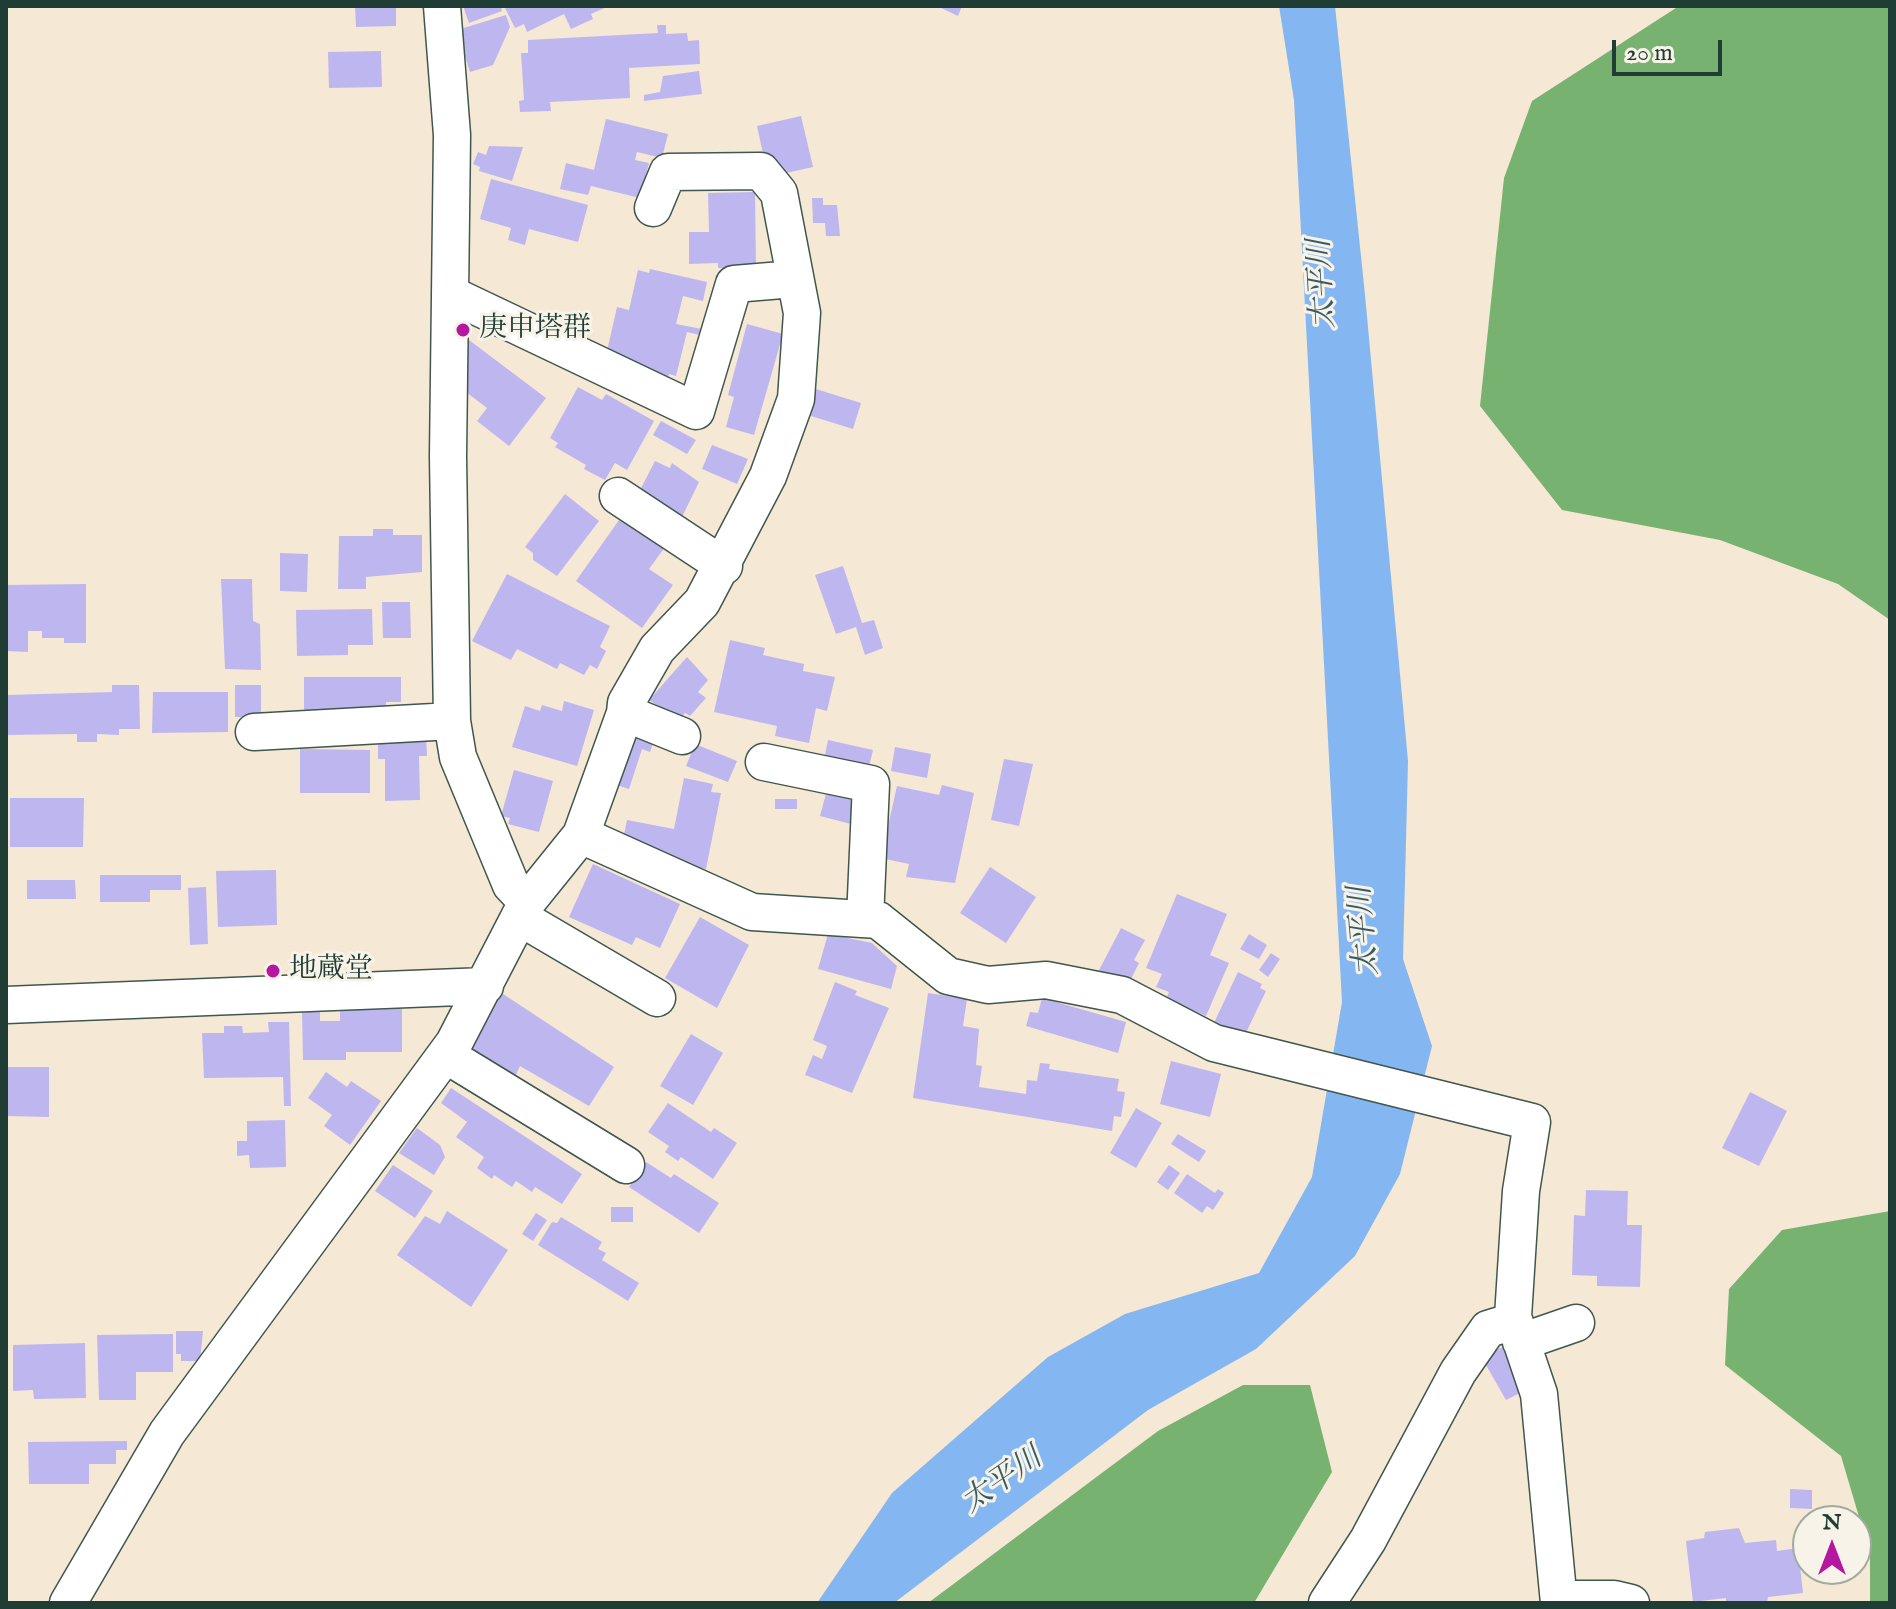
<!DOCTYPE html>
<html>
<head>
<meta charset="utf-8">
<style>
  body { margin:0 }
  #map { position:relative; width:1896px; height:1609px; overflow:hidden; background:#f5e8d4; font-family:"IM FELL English",serif }
  canvas { display:block }
  .frame { position:absolute; inset:0; border:8px solid #1f3d34; pointer-events:none }
  .north { position:absolute; left:1792px; top:1505px; width:80px; height:80px; box-sizing:border-box; background:#f7f3e8; border:2px solid #a1aaa0; border-radius:50%; rotate:0deg; font-size:22px; font-weight:700; line-height:32px; text-align:center; color:#1f3d34 }
  .north::after { content:''; display:block; margin:auto; width:28px; height:36px; background:#b5179e; clip-path:polygon(50% 0,100% 100%,50% 72%,0 100%) }
  .scale { position:absolute; left:1612px; top:40px; width:110px; height:36px; box-sizing:border-box; border:4px solid #1f3d34; border-top:0; padding-left:10px; font-size:24px; line-height:28px; white-space:nowrap; color:#1f3d34; -webkit-text-stroke:6px #f7f3e8; paint-order:stroke }
</style>
</head>
<body>
<div id="map">
<canvas width="1896" height="1609"></canvas>
<div class="frame"></div>
<div class="north">N</div>
<div class="scale">20 m</div>
</div>
<script>
const c = document.querySelector('canvas').getContext('2d');
c.lineJoin = 'round';
function fillPath(path, color) { c.fillStyle = color; c.fill(path, 'evenodd'); }
const poly = rows => new Path2D(rows.map(r => 'M' + r).join(''));
function stroke(path, color, width, dash) { c.strokeStyle = color; c.lineWidth = width; c.lineCap = dash ? 'butt' : 'round'; c.setLineDash(dash || []); c.stroke(path); }
function label(font, color, halo, rows, align = 'center') {
  c.font = font + ' "IM FELL English","Noto Serif JP",serif'; c.lineWidth = 6; c.setLineDash([]); c.textBaseline = 'middle'; c.strokeStyle = halo; c.fillStyle = color; for (const [text, x, y, turn = 0] of rows) {
    c.save(); c.translate(x, y); c.rotate((+turn || 0) * Math.PI / 180); c.textAlign = isNaN(turn) ? turn : align; if (halo) c.strokeText(text, 0, 0); c.fillText(text, 0, 0); c.restore();
  }
}
fillPath(poly([
  [1679,6,1890,6,1890,620,1838,584,1720,540,1562,510,1480,406,1504,178,1532,101],
  [1890,1211,1890,1603,1870,1603,1870,1554,1841,1456,1725,1365,1729,1289,1782,1230],
  [1243,1385,1310,1385,1332,1472,1254,1603,928,1603,1158,1431]
]), '#78b270');
fillPath(poly([
  [1279,6,1335,6,1365,295,1408,761,1403,959,1432,1046,1400,1174,1355,1256,1256,1349,1148,1410,894,1603,817,1603,892,1493,1048,1357,1125,1314,1259,1273,1312,1177,1342,1002,1294,100]
]), '#84b6f1');
fillPath(poly([
  [355,6,396,6,396,26,356,27],
  [463,6,501,6,502,11,469,23],
  [510,6,609,6,591,14,593,19,571,29,564,14,527,32,524,24,515,28,505,8],
  [937,6,962,6,958,16],
  [506,15,510,27,493,65,470,72,457,30],
  [657,25,666,25,666,34,687,33,688,41,699,40,700,64,629,68,630,98,550,102,551,111,520,112,519,101,524,100,521,53,528,53,528,40,658,33],
  [381,51,382,87,329,88,328,52],
  [699,71,702,94,644,101,644,95,660,92,663,76],
  [801,116,813,167,777,175,767,172,757,126],
  [606,119,668,134,662,158,637,152,635,160,649,163,640,198,591,186,588,195,560,189,566,163,594,170],
  [489,146,523,147,512,181,479,171,480,167,473,164,478,152,486,155],
  [491,179,588,205,578,242,529,229,525,245,508,240,511,228,480,219],
  [755,192,756,267,718,268,718,263,689,264,689,232,709,232,708,193],
  [812,198,823,198,823,205,837,205,840,236,826,236,825,223,813,223],
  [650,269,707,282,703,301,683,296,676,324,702,329,700,335,687,332,676,376,669,374,667,384,605,360,617,307,629,310,638,270,649,273],
  [747,324,783,334,754,435,726,427,734,397,728,395],
  [469,340,546,398,509,446,477,421,487,408,458,386,459,353],
  [806,386,861,403,853,429,798,412],
  [578,387,602,400,606,394,654,421,627,470,615,463,605,480,584,469,586,465,555,447,558,443,550,438],
  [661,421,696,440,687,454,653,435],
  [712,445,748,459,737,484,702,469],
  [655,461,670,468,672,463,699,482,682,517,638,494],
  [565,494,599,521,557,576,533,560,533,553,525,547],
  [624,513,668,543,649,569,673,585,642,628,576,581],
  [373,529,393,529,393,535,422,535,422,572,366,577,366,589,338,589,339,536,373,536],
  [280,553,308,554,307,592,280,591],
  [843,566,862,623,874,620,883,648,865,655,856,627,836,634,815,575],
  [507,574,610,626,600,647,606,651,597,669,590,665,584,675,560,663,557,669,517,649,511,660,472,641],
  [221,579,252,579,253,621,260,624,261,670,225,669],
  [86,584,86,643,64,643,64,638,42,638,42,631,28,631,28,652,6,651,6,585],
  [382,602,410,602,411,638,383,638],
  [372,609,373,645,348,645,348,655,297,656,296,610],
  [730,640,765,648,763,655,804,664,803,671,835,677,827,711,816,708,809,743,775,736,777,726,714,712],
  [687,657,708,680,698,692,706,698,690,716,685,713,679,720,649,700],
  [304,677,401,677,401,702,386,702,386,713,304,719],
  [112,685,139,685,140,729,119,729,119,735,97,734,97,742,77,742,77,734,7,735,7,695,112,692],
  [235,685,261,685,261,717,235,717],
  [153,692,228,692,228,732,152,733],
  [564,701,594,710,577,766,512,747,525,706,540,711,542,705,562,711],
  [633,723,657,731,650,752,642,749,629,789,613,784],
  [378,733,426,733,427,756,419,756,420,800,385,801,385,759,378,759],
  [828,740,873,750,867,775,823,765],
  [695,744,737,761,728,782,686,766],
  [895,747,931,754,927,778,891,771],
  [300,749,370,750,370,793,300,793],
  [1004,759,1033,764,1019,826,991,820],
  [514,770,553,781,539,832,508,824,510,818,501,816],
  [684,778,713,784,711,792,721,793,706,869,667,861,623,840,627,820,674,829],
  [942,785,974,793,955,883,906,877,909,864,881,858,897,786,939,795],
  [827,790,858,799,851,824,820,816],
  [10,798,84,798,83,847,10,847],
  [775,799,797,799,797,809,775,809],
  [593,864,680,904,660,948,636,937,632,945,569,917],
  [990,867,1036,897,1006,943,960,913],
  [276,870,277,925,218,927,216,871],
  [100,875,181,875,181,890,150,890,150,902,100,902],
  [27,880,75,880,76,899,27,899],
  [206,887,208,944,190,945,188,888],
  [1177,894,1227,914,1210,955,1229,963,1206,1016,1166,999,1169,992,1156,987,1162,974,1146,968],
  [700,917,749,945,717,1008,665,978],
  [1121,928,1145,940,1134,960,1139,963,1125,991,1096,976],
  [828,934,872,943,897,966,891,989,818,969],
  [1249,934,1267,945,1259,959,1240,949],
  [1271,953,1280,959,1268,977,1259,970],
  [1238,972,1262,984,1260,988,1266,991,1242,1041,1212,1027],
  [835,982,857,991,855,995,889,1008,852,1093,805,1075,813,1055,822,1059,827,1046,813,1040],
  [500,992,614,1067,589,1106,520,1066,515,1077,464,1055],
  [928,993,967,999,963,1026,979,1029,976,1065,982,1066,979,1087,1026,1094,1027,1080,1037,1081,1040,1063,1050,1064,1049,1069,1119,1079,1117,1091,1125,1092,1121,1117,1114,1116,1112,1131,913,1098],
  [1042,998,1126,1022,1118,1053,1026,1026,1030,1012,1038,1013],
  [402,1009,402,1052,346,1052,346,1060,303,1060,302,1011,320,1010,320,1021,340,1021,340,1010],
  [268,1022,289,1022,291,1106,284,1106,283,1077,204,1078,202,1033,224,1033,224,1026,242,1026,243,1033,269,1032],
  [691,1034,723,1053,693,1105,660,1086],
  [1171,1061,1221,1074,1210,1117,1160,1104],
  [6,1067,49,1067,49,1117,6,1116],
  [326,1072,347,1087,351,1081,381,1101,350,1145,324,1126,332,1115,308,1098],
  [451,1088,582,1174,562,1204,535,1187,532,1192,516,1181,512,1187,494,1175,492,1179,477,1168,484,1157,456,1137,467,1122,441,1103],
  [1750,1092,1787,1111,1759,1166,1722,1148],
  [668,1103,711,1132,714,1128,737,1143,713,1179,681,1157,678,1161,665,1152,669,1146,648,1132],
  [1136,1108,1162,1123,1136,1168,1110,1153],
  [285,1120,286,1167,250,1168,249,1155,237,1156,237,1141,247,1141,247,1121],
  [417,1128,440,1145,445,1157,434,1175,399,1153],
  [1178,1134,1206,1151,1199,1162,1171,1144],
  [646,1162,671,1178,674,1174,719,1203,699,1233,629,1187],
  [393,1165,433,1191,415,1218,375,1191],
  [1169,1165,1180,1173,1168,1190,1157,1182],
  [1187,1174,1215,1193,1218,1189,1224,1193,1213,1210,1207,1206,1202,1213,1174,1193],
  [1586,1190,1628,1191,1627,1225,1642,1225,1640,1287,1597,1286,1597,1276,1572,1275,1574,1215,1585,1216],
  [611,1207,633,1207,633,1222,611,1222],
  [447,1211,508,1250,471,1307,397,1255,425,1216,440,1224],
  [536,1213,547,1220,533,1241,522,1234],
  [561,1217,602,1242,598,1249,606,1253,602,1260,639,1283,628,1301,538,1245,552,1222,557,1223],
  [176,1331,203,1331,200,1361,181,1361,181,1354,176,1354],
  [173,1334,173,1372,136,1372,136,1400,99,1400,97,1335],
  [85,1343,86,1398,34,1399,33,1390,13,1391,13,1345],
  [1506,1345,1526,1390,1506,1400,1482,1358],
  [127,1441,127,1450,116,1450,116,1464,89,1464,89,1484,29,1484,28,1442],
  [1790,1489,1812,1490,1812,1509,1790,1508],
  [1819,1512,1822,1521,1808,1521,1807,1533,1803,1517],
  [1739,1528,1745,1543,1776,1540,1777,1551,1798,1548,1803,1593,1768,1597,1767,1603,1726,1603,1726,1598,1693,1602,1686,1541,1704,1538,1705,1532]
]), '#beb7ef');
const street = poly([
  [442,6,452,135,448,456,452,721,458,757,511,885,527,902],
  [450,294,696,411,734,284,794,279],
  [618,496,724,566],
  [625,713,682,736],
  [254,732,452,721],
  [764,762,871,784,865,919],
  [581,835,752,912,878,920,948,976,988,985,1046,980,1122,995,1214,1043,1532,1122,1521,1191,1513,1317,1539,1394,1559,1603],
  [519,917,657,998],
  [6,1005,485,986],
  [446,1055,626,1165],
  [1521,1342,1576,1323],
  [1559,1599,1614,1599,1631,1603],
  [68,1603,167,1433,454,1043,527,902,581,835,625,713,626,703,657,649,702,602,768,476,796,399,802,313,779,193,761,171,668,172,653,208],
  [1327,1603,1368,1540,1458,1372,1488,1329,1514,1321]
]);
stroke(street, '#3f574c', 39);
stroke(street, '#fff', 36);
for (const [x, y, r, color] of [
  [463,330,8,"#b5179e"],
  [273,971,8,"#b5179e"]
]) { const dot = new Path2D(); dot.arc(x, y, r, 0, 2 * Math.PI); c.fillStyle = color; c.fill(dot); stroke(dot, '#f7f3e8', 3); }
label('28px', '#1f3d34', '#f7f3e8', [
  ["庚申塔群",479,330],
  ["地蔵堂",289,971]
], 'left');
label('italic 30px', '#385b63', '#f7f3e8', [
  ["太平川",1324,284,-93],
  ["太平川",1366,931,-95],
  ["太平川",1003,1482,-35]
]);
</script>
</body>
</html>
